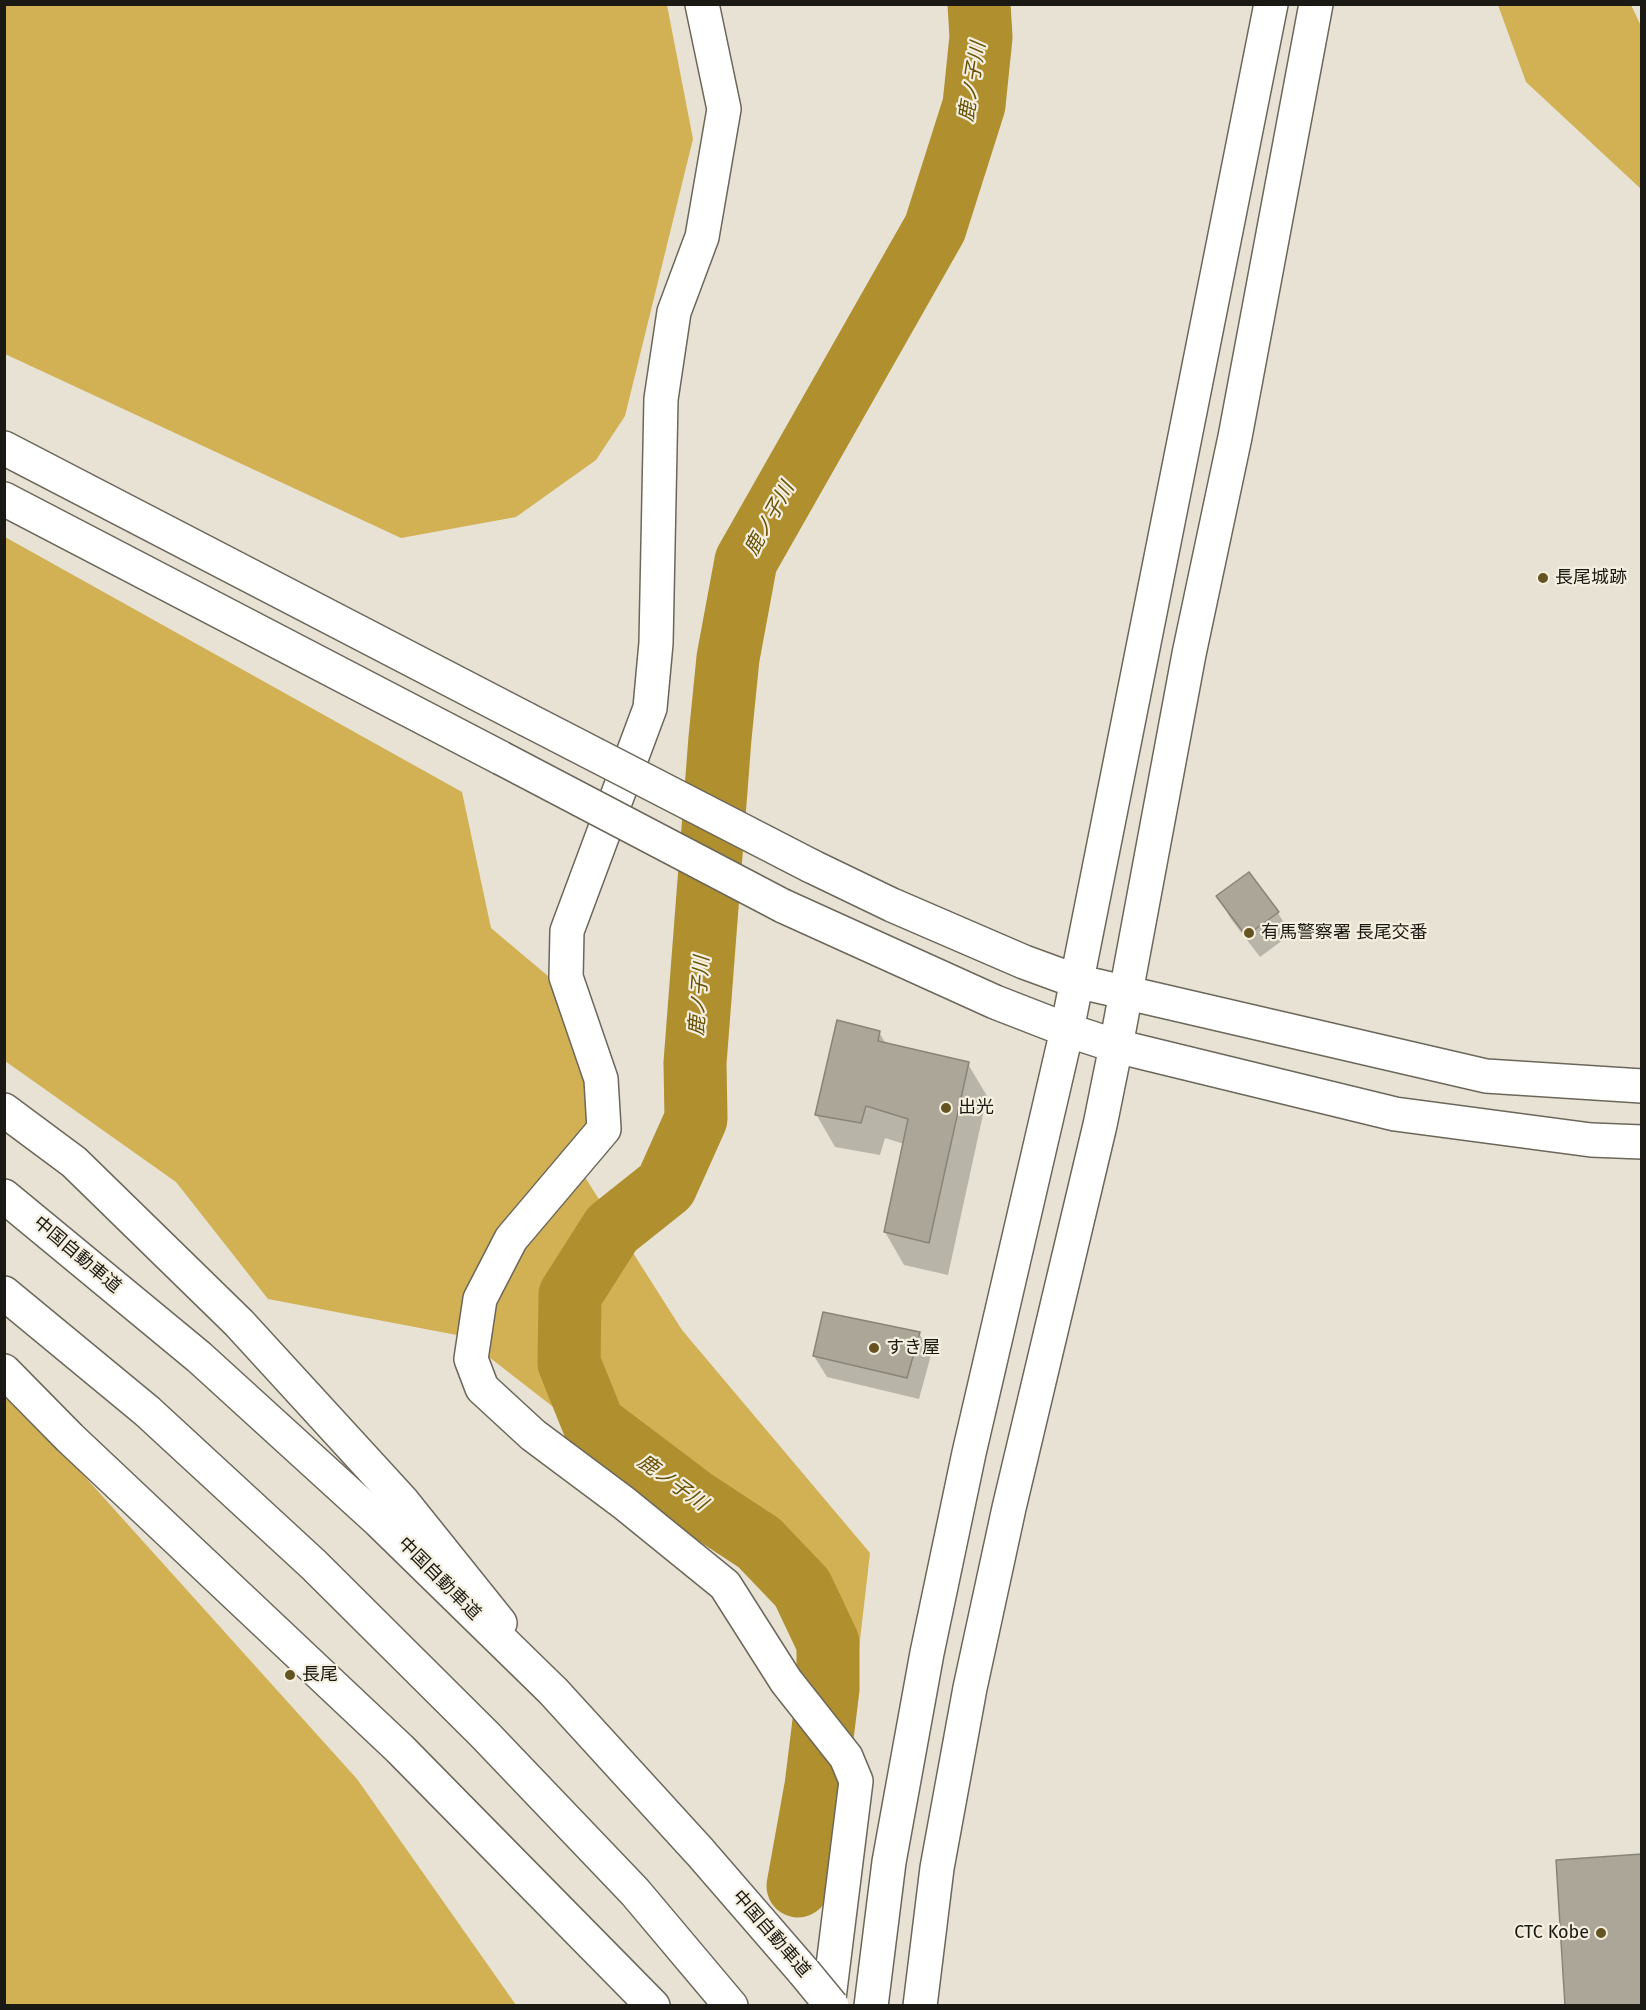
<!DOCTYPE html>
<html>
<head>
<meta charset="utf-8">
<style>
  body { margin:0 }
  #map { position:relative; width:1646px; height:2010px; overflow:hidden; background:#e7e2d3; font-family:"Fira Sans",sans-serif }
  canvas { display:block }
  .frame { position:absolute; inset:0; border:6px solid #1b1913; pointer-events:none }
</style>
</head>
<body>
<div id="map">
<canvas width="1646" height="2010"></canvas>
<div class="frame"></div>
</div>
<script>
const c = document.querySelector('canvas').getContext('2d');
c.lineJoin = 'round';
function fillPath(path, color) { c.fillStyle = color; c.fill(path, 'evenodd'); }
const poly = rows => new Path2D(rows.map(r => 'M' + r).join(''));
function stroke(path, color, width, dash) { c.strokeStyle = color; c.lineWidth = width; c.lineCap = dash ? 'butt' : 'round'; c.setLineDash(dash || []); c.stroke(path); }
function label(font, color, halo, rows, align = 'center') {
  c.font = font + ' "Fira Sans","Noto Sans JP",sans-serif'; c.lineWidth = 4.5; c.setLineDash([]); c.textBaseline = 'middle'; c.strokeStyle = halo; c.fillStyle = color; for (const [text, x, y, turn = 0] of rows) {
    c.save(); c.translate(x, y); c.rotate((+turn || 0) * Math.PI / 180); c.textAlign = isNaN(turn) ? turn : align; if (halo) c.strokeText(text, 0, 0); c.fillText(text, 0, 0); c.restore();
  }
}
fillPath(poly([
  [5,4,667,5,693,139,625,416,596,460,516,517,401,538,5,354],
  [1498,5,1631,5,1641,26,1641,189,1526,82],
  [5,537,462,792,491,928,599,1019,587,1131,569,1152,682,1330,870,1553,853,1701,724,1540,462,1336,268,1299,176,1182,5,1061],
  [4,1390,14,1398,357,1779,516,2005,5,2005]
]), '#d1b154');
fillPath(poly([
  [1218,897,1278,913,1291,934,1260,957,1231,919],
  [879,1032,886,1044,968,1064,987,1096,948,1275,904,1265,885,1232,904,1144,885,1138,880,1155,835,1147,816,1114],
  [919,1333,931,1355,919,1399,827,1377,814,1356]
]), '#0003');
stroke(poly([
  [798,1886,816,1786,828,1689,828,1643,802,1588,759,1543,692,1499,594,1425,569,1363,570,1295,612,1229,666,1186,696,1119,695,1063,720,738,728,658,746,561,935,228,974,105,981,37,979,4]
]), '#af8f2e', 63);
const building = poly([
  [1249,872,1279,912,1246,936,1216,896,1249,872],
  [837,1020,880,1031,878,1041,969,1062,929,1243,884,1232,908,1119,866,1106,861,1123,815,1115,837,1020],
  [823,1312,920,1332,907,1378,813,1356,823,1312],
  [1642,1854,1642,2006,1565,2006,1556,1860,1642,1854]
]);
fillPath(building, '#aba698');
stroke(building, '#898477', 1.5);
const minor = poly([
  [702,4,724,109,702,237,674,312,661,399,656,643,650,708,567,931,566,977,601,1079,604,1129,511,1239,480,1299,471,1359,482,1388,533,1435,624,1503,725,1585,786,1681,846,1757,856,1781,828,2006],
  [4,448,526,719],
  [4,499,501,758],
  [811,866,892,905,1024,962,1076,981,1486,1076,1642,1086],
  [783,906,995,1002,1067,1030,1116,1046,1395,1114,1591,1140,1642,1142],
  [4,1110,74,1162,239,1323,403,1502,500,1623],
  [4,1371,70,1438,400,1749,653,2006],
  [871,2006,889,1862,927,1653,969,1453,1067,1030,1271,4],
  [920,2006,937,1868,970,1688,1009,1508,1100,1125,1116,1046,1189,654,1235,437,1316,4]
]);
const highway = poly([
  [4,1196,199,1357,379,1521,553,1691,700,1852,804,1972],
  [4,1293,147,1411,314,1565,485,1735,635,1892,731,2006]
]);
stroke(minor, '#6c675a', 36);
stroke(highway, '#6c675a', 36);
stroke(minor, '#fff', 33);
stroke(highway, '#fff', 33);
const minorBridge = poly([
  [526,719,811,866],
  [501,758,783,906]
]);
const highwayBridge = poly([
  [804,1972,832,2006]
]);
stroke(minorBridge, '#6c675a', 36, []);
stroke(highwayBridge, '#6c675a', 36, []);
stroke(minorBridge, '#fff', 33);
stroke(highwayBridge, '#fff', 33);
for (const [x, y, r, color] of [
  [1543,578,6,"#655421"],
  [1249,933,6,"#655421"],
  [946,1108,6,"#655421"],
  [874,1348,6,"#655421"],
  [290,1675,6,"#655421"],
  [1601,1933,6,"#655421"]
]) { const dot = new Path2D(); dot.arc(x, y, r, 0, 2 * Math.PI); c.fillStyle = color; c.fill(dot); stroke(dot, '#f5efe0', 2); }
label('18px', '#1b1913', '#f5efe0', [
  ["長尾城跡",1555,578],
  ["有馬警察署 長尾交番",1261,933],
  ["出光",958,1108],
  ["すき屋",886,1348],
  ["長尾",302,1675],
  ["CTC Kobe",1589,1933,"right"]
], 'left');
label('18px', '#1b1913', '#f5efe0', [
  ["中国自動車道",77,1255,40],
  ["中国自動車道",439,1579,45],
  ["中国自動車道",771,1934,49]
]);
label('italic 20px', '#675105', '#f5efe0', [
  ["鹿ノ子川",973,82,-81],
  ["鹿ノ子川",770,519,-61],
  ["鹿ノ子川",700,996,-86],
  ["鹿ノ子川",672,1483,36]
]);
</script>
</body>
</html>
